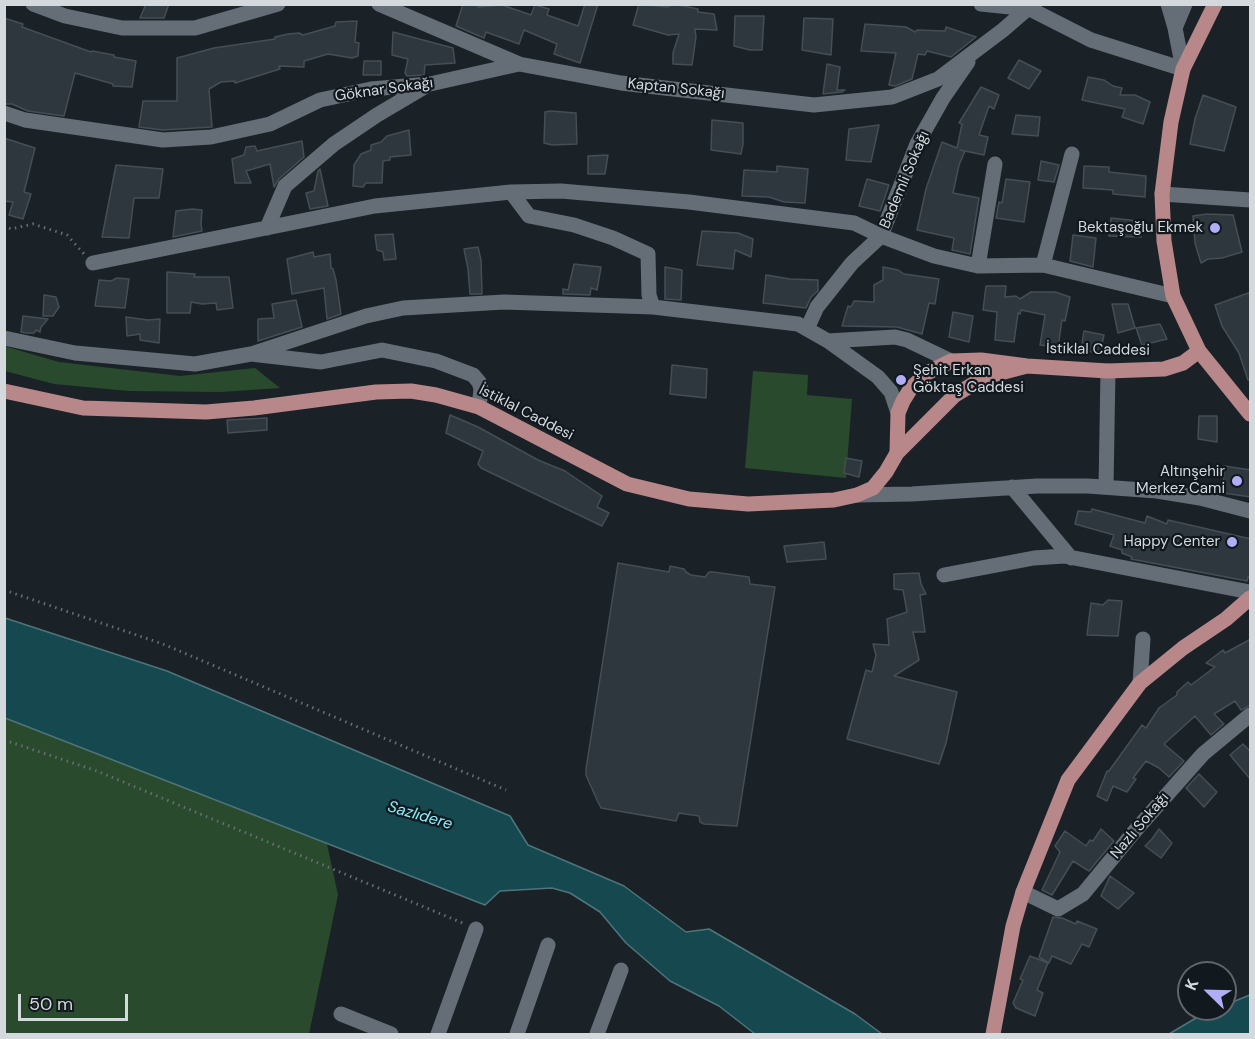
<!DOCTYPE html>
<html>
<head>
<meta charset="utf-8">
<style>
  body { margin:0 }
  #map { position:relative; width:1255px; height:1039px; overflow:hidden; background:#1a2228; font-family:"DM Sans",sans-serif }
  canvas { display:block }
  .frame { position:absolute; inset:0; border:6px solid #d4d9dd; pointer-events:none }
  .north { position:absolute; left:1177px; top:961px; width:60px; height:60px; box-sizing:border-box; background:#11181e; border:2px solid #5f656a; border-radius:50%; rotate:293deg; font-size:16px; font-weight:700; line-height:24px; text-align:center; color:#d4d9dd }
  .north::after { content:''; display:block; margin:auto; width:21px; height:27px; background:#b2adf9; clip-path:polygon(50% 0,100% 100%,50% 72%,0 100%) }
  .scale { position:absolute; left:18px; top:994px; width:110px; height:27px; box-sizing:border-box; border:3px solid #d4d9dd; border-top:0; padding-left:8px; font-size:18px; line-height:21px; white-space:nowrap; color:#d4d9dd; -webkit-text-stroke:4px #11181e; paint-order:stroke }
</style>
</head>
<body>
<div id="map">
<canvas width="1255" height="1039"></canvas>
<div class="frame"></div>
<div class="north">K</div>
<div class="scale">50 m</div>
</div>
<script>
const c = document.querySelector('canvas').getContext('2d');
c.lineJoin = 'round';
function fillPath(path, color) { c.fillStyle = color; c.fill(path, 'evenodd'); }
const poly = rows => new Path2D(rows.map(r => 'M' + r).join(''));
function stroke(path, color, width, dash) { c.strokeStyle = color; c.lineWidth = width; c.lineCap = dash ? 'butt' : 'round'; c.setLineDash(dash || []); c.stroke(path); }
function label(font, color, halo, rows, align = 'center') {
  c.font = font + ' "DM Sans",sans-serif'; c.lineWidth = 4.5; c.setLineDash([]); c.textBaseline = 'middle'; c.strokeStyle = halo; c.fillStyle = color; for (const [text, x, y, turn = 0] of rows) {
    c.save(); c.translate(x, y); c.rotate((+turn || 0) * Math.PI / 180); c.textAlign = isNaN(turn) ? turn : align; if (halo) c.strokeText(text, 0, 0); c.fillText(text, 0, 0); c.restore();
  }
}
fillPath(poly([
  [4,346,59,362,180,376,255,368,280,388,220,392,129,391,54,384,5,371],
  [753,371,808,375,807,395,852,399,846,478,745,468],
  [5,718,327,844,338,895,309,1034,5,1034]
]), '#294a2c');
const water = poly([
  [5,618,167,671,510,816,528,845,624,886,686,932,709,929,855,1014,882,1034,755,1034,719,1006,670,981,626,943,600,912,570,893,552,888,500,891,485,905,5,718,5,618],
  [1250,995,1250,1034,1169,1034,1201,1015,1216,1009,1225,1009,1225,1005,1250,995]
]);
fillPath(water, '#16494f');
stroke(water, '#4f747a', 1.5);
const building = poly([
  [146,4,169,4,164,18,140,18,146,4],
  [463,4,479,4,478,7,502,5,531,15,535,5,549,9,547,15,578,26,585,4,598,4,580,63,554,54,557,44,524,30,519,44,486,32,484,38,456,26,463,4],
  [639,4,667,7,674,4,698,9,698,12,714,14,717,30,695,29,696,37,692,65,673,64,673,53,679,34,668,35,633,25,639,4],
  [735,16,764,16,762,50,750,50,734,46,735,16],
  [4,18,23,24,22,27,91,52,92,51,114,55,114,57,136,61,132,87,113,86,113,84,75,73,64,116,28,111,12,104,4,104,4,18],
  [804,18,833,19,831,55,802,50,804,18],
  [357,21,355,42,359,43,358,56,352,58,328,54,304,61,304,67,279,66,280,69,235,83,235,81,221,82,209,89,212,127,163,130,139,127,143,101,177,101,177,58,214,48,275,39,275,37,288,34,299,33,303,35,335,26,336,22,357,21],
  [865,24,906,27,915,32,917,30,945,31,946,27,976,37,951,57,927,51,925,55,918,54,912,79,895,86,889,85,896,53,861,51,865,24],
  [393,32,453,48,455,63,425,65,424,75,407,76,405,73,408,59,392,55,393,32],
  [1019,60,1041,71,1029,89,1008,78,1019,60],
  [364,61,381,61,381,75,363,75,364,61],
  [827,64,840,67,837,90,845,90,842,92,823,94,827,64],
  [1088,77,1104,80,1113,86,1122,88,1120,95,1135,95,1150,102,1143,124,1122,117,1125,109,1082,100,1088,77],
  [981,87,999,95,994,109,989,106,979,135,988,137,984,155,960,150,965,151,959,165,953,193,979,198,970,254,952,250,954,238,917,230,926,189,942,142,957,148,962,124,959,123,981,87],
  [1203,95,1236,107,1224,151,1190,144,1195,119,1203,95],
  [551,111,576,113,577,144,552,145,544,143,545,112,551,111],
  [1016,115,1040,117,1038,136,1012,134,1016,115],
  [712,120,743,123,743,144,741,154,711,150,712,120],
  [879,125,871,162,846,160,849,129,879,125],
  [409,130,411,155,390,157,390,160,383,161,382,183,366,183,363,187,353,186,354,165,361,154,371,150,371,145,381,142,387,136,409,130],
  [4,138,35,148,24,192,31,194,23,219,9,215,13,202,4,201,4,138],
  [302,141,304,157,279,179,274,187,270,164,246,171,251,183,235,183,232,159,244,155,246,147,255,146,257,151,302,141],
  [608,155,605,174,588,174,588,156,608,155],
  [1041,161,1059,165,1054,182,1038,180,1041,161],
  [116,165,163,169,159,198,134,198,129,238,102,237,116,165],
  [777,166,808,169,805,203,784,202,769,197,742,196,744,170,777,172,777,166],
  [1084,166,1109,167,1109,172,1146,176,1145,197,1113,194,1113,190,1083,188,1084,166],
  [320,169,328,206,310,209,306,193,314,191,318,171,320,169],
  [867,179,889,185,880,211,859,206,867,179],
  [1006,179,1030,182,1024,222,996,218,999,202,1002,203,1006,179],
  [192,209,202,210,201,223,202,231,173,237,176,211,192,209],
  [1207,214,1233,215,1242,252,1222,258,1208,259,1201,263,1195,243,1193,216,1207,214],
  [1111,218,1140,221,1141,237,1109,236,1111,218],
  [702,231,738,233,753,239,751,257,735,250,733,269,697,265,702,231],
  [393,234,396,259,384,260,383,252,377,250,375,235,393,234],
  [1073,235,1096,238,1093,267,1070,261,1073,235],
  [478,247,481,260,482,294,470,294,468,269,464,249,478,247],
  [313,252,314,257,330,254,331,268,333,269,336,280,341,314,327,319,324,288,292,294,287,259,313,252],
  [574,264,601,267,597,290,591,288,590,295,563,294,563,289,568,290,574,264],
  [665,267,682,270,681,300,665,299,665,267],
  [883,267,898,270,904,274,939,279,935,304,929,303,922,334,897,327,842,326,848,306,851,307,854,301,874,302,874,285,883,280,883,267],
  [167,272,195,274,194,277,229,277,233,308,217,310,216,303,202,304,191,302,190,313,167,313,167,272],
  [766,275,790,279,818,280,818,291,811,297,806,308,763,303,766,275],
  [117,278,129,279,125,308,95,306,99,280,111,281,117,278],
  [986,286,1006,286,1005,297,1016,296,1020,299,1031,292,1055,292,1070,297,1065,321,1062,320,1058,347,1040,345,1045,315,1021,310,1020,314,1018,313,1014,342,995,340,997,312,983,310,986,286],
  [1251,292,1251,380,1248,380,1239,353,1222,326,1215,305,1251,292],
  [44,295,56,297,59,307,53,316,43,316,44,295],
  [296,300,302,327,258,341,258,319,274,318,272,304,296,300],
  [1112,304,1128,304,1135,328,1118,333,1112,304],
  [953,312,973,316,969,342,949,337,953,312],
  [23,316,48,319,41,327,40,332,36,330,34,333,26,333,21,332,23,316],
  [126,317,148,320,160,319,159,343,140,340,140,334,127,336,126,317],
  [1160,324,1167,339,1142,345,1136,328,1160,324],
  [1084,331,1104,335,1100,353,1081,350,1084,331],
  [672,365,707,369,706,398,670,394,672,365],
  [450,415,478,427,538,460,565,471,602,496,597,507,609,513,602,526,481,468,478,464,483,451,446,433,450,415],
  [1199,416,1217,416,1217,442,1198,439,1199,416],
  [267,418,267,430,228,433,227,420,267,418],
  [846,458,862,461,859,477,844,473,846,458],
  [1224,466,1251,470,1251,497,1223,493,1224,466],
  [1092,509,1145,523,1147,516,1167,524,1168,520,1251,539,1251,578,1248,577,1247,581,1131,559,1132,557,1122,553,1122,550,1110,546,1114,535,1075,524,1078,511,1091,512,1092,509],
  [824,542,826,559,787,562,784,546,824,542],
  [618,563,669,572,670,566,684,569,686,572,691,575,705,577,709,572,713,572,749,577,750,584,775,587,737,826,704,824,700,822,699,816,679,813,676,821,601,808,597,800,586,775,586,769,618,563],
  [919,573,921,584,926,594,920,595,925,632,913,632,919,660,894,676,957,692,946,743,939,764,847,739,866,670,872,672,876,655,873,644,889,645,887,619,907,612,903,590,894,589,894,574,919,573],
  [1108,600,1122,601,1118,636,1087,635,1091,603,1103,605,1108,600],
  [1251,639,1251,705,1241,710,1235,701,1214,714,1224,724,1211,735,1195,716,1164,744,1184,761,1169,777,1159,768,1146,761,1133,778,1136,779,1127,792,1113,786,1107,801,1097,796,1107,771,1109,771,1142,725,1146,728,1159,708,1177,695,1177,692,1188,682,1191,685,1215,667,1206,663,1223,650,1225,653,1251,639],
  [1243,744,1251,752,1251,780,1230,755,1243,744],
  [1199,774,1217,792,1204,807,1186,788,1199,774],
  [1101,829,1114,841,1089,871,1073,861,1052,895,1042,890,1060,852,1055,846,1065,831,1086,846,1090,840,1093,841,1101,829],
  [1159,829,1172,843,1161,858,1145,846,1152,839,1159,829],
  [1110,876,1134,893,1118,909,1101,896,1110,876],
  [1053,917,1062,918,1076,924,1077,921,1097,929,1089,947,1082,944,1071,964,1052,956,1049,963,1039,957,1053,917],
  [1030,956,1048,963,1037,990,1043,993,1035,1016,1016,1008,1013,1003,1023,980,1020,979,1030,956]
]);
fillPath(building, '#2f373e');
stroke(building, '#464e55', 1.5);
stroke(poly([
  [4,225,11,229,33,224,67,235,84,254],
  [4,590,163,644,506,790],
  [4,740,97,771,465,924]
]), '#676e73', 3, [1.5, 4.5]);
stroke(poly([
  [33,4,65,16,122,28,195,28,278,4],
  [379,4,519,64,621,83,814,105,892,97,938,79,1003,30,1033,4],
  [981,4,1030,9,1091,40,1183,69,1175,28,1168,4],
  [1175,28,1185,4],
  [4,113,25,120,163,140,211,137,270,124,320,100,371,89,430,84,519,64],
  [511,192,529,216,574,225,613,238,648,254,649,295,653,307],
  [1162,194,1250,200],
  [267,228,285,186,334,144,377,115,426,86],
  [93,263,375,206,511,192,561,191,689,202,854,223,881,236,934,256,978,266,1043,265,1173,296],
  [1043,265,1072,154],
  [978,266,995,164],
  [807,329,817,307,852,263,881,236,917,144,943,98,968,62],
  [4,338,75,353,195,364,251,354,321,362,382,350,436,361,473,375,479,382,481,389,479,407],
  [828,341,895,337,907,340,951,361],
  [251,354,366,316,403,308,504,302,653,307,798,324,828,341,878,377,891,392,898,413],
  [1012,487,1071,558],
  [1106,487,1108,371],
  [857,495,912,494,1037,486,1088,486,1157,491,1200,498,1250,511],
  [944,575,1034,558,1064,556,1250,592],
  [1140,683,1143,639],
  [1023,892,1058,909,1083,894,1134,832,1203,754,1250,715],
  [341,1014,391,1034],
  [438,1034,476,929],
  [517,1034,548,945],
  [597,1034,621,970]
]), '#656e76', 15);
stroke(poly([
  [1215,4,1183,69,1171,122,1162,194,1164,241,1173,296,1191,334,1199,351,1250,414],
  [4,391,83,408,206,412,254,408,376,392,411,391,436,395,479,407,627,484,689,499,748,504,834,500,857,495,873,488,886,472,897,453,955,395,985,377,1027,366],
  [897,453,898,413,903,401,911,388,927,373,951,361,981,360,1027,366,1108,371,1164,369,1183,363,1199,351],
  [993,1034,1013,926,1023,892,1068,780,1140,683,1183,648,1226,619,1250,598]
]), '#b88789', 15);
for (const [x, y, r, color] of [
  [1215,228,6,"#b2adf9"],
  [901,380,6,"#b2adf9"],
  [1237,481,6,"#b2adf9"],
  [1232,542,6,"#b2adf9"]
]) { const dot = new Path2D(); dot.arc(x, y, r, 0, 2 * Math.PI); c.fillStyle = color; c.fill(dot); stroke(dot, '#11181e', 2); }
label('15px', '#d4d9dd', '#11181e', [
  ["Kaptan Sokağı",676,89,6],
  ["Göknar Sokağı",384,90,-8],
  ["Bademli Sokağı",905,180,-67],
  ["İstiklal Caddesi",1098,350,1],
  ["İstiklal Caddesi",526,413,27],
  ["Nazlı Sokağı",1140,826,-50]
]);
label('15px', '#d4d9dd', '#11181e', [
  ["Bektaşoğlu Ekmek",1203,228],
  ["Şehit Erkan",913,371,"left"],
  ["Göktaş Caddesi",913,388,"left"],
  ["Altınşehir",1225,472],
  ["Merkez Cami",1225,489],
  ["Happy Center",1220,542]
], 'right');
label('italic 16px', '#8aeffa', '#11181e', [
  ["Sazlıdere",420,816,16]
]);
</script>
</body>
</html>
